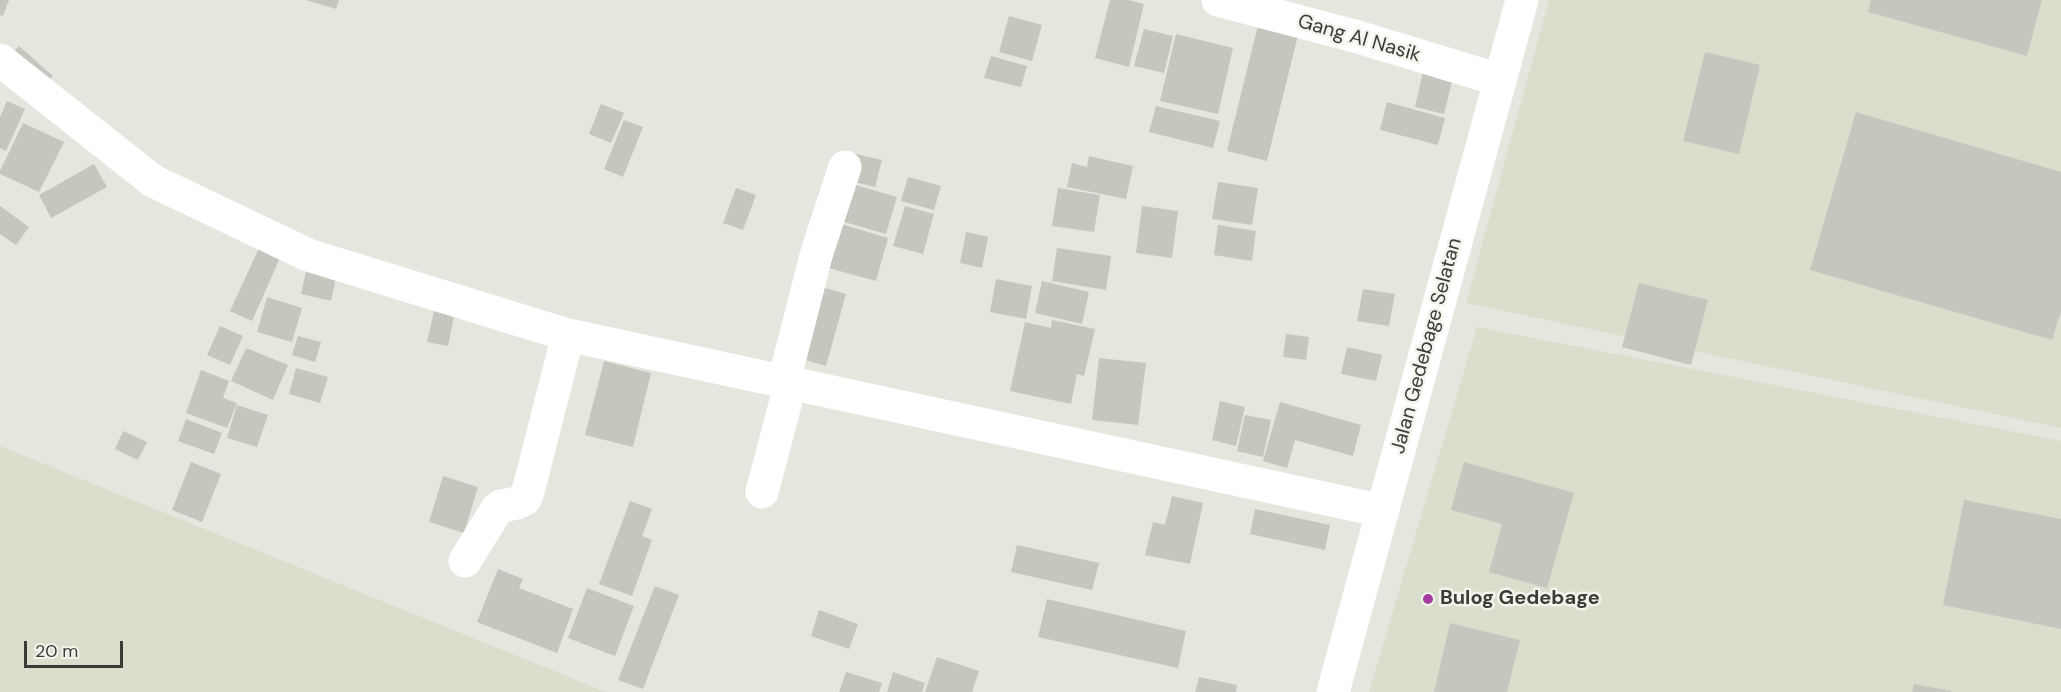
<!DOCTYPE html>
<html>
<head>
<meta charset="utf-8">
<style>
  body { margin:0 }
  #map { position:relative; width:2061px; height:692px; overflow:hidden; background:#e4e7de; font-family:"DM Sans",sans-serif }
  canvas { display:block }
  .scale { position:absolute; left:24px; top:641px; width:99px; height:27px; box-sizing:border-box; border:3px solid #3b3c38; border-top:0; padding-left:8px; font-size:18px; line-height:21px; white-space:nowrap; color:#3b3c38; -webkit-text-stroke:4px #f2f5eb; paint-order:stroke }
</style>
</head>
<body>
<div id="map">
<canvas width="2061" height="692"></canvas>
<div class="scale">20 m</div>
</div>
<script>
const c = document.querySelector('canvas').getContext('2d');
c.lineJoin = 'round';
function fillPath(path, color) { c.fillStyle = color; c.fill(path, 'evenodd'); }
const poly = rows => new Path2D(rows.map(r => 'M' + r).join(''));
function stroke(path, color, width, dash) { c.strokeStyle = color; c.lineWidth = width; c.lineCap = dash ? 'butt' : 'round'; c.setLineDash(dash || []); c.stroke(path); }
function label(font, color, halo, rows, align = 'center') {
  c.font = font + ' "DM Sans",sans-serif'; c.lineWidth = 5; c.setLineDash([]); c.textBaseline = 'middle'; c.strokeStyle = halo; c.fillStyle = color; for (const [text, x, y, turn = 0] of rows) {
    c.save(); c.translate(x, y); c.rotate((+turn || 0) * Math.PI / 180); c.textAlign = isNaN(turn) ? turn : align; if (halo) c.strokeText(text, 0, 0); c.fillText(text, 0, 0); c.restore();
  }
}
fillPath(poly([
  [1549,0,2061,0,2061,428,1466,303],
  [1477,327,2061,441,2061,692,1369,692],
  [0,446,606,692,0,692]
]), '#d9decd');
fillPath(poly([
  [0,0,9,0,3,16,0,15],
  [306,0,339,0,336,9],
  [1110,0,1128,0,1144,4,1129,67,1095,58],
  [1871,0,2042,0,2027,56,1868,12],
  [1009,16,1042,25,1032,61,999,52],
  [1258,25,1298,35,1267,161,1227,151],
  [1144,29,1173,36,1164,73,1134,66],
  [1176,34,1233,48,1218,114,1160,101],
  [19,46,53,76,42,88,9,57],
  [1705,52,1760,65,1739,154,1683,141],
  [991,56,1027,66,1021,87,984,78],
  [1424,67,1454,74,1444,114,1415,107],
  [7,101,25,109,6,151,0,148,0,117],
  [1387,102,1445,118,1438,145,1380,130],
  [601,104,624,113,611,143,589,134],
  [1156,106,1220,121,1213,148,1149,132],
  [1856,112,2061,172,2061,311,2052,340,1810,270],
  [624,120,643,127,623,177,604,169],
  [23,123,64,142,39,192,0,174,0,171],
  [856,154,882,160,875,187,850,181],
  [1089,156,1133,166,1126,199,1067,187,1072,163,1087,167],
  [94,164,107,187,51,218,39,195],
  [908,177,941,186,934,210,901,201],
  [1218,182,1258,188,1252,225,1212,219],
  [852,184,897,197,886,234,841,221],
  [736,188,756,195,743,230,723,223],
  [1058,188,1100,195,1094,232,1052,226],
  [0,206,29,227,16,245,0,234],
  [905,206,934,214,923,254,893,246],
  [1142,206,1178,211,1172,258,1136,253],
  [838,223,888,238,876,281,825,267],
  [1218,225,1256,231,1252,261,1214,255],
  [966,232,988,237,982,268,960,263],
  [259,248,280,258,252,321,230,311],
  [1057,248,1111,256,1106,290,1052,281],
  [307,267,337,273,331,301,301,294],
  [996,279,1032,286,1026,319,990,312],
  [1042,281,1089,292,1082,324,1035,313],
  [1639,283,1708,300,1691,365,1622,347],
  [815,285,846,294,826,366,795,357],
  [1363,289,1395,294,1389,326,1357,321],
  [267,297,302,308,292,342,257,332],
  [435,307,455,312,448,346,427,342],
  [1052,320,1095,329,1084,376,1077,374,1071,404,1010,391,1025,322,1051,328],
  [220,326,243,336,230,365,207,355],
  [1286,334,1309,337,1306,360,1283,357],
  [298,336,321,342,315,362,292,355],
  [1347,347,1382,355,1376,381,1341,374],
  [246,348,288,365,273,400,231,381],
  [1099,358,1146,363,1138,425,1092,420],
  [604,361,651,373,633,447,585,435],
  [296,368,328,377,320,403,289,394],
  [201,370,229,381,223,398,237,403,227,428,186,413],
  [1220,401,1245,407,1236,446,1212,440],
  [1280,402,1361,425,1353,456,1295,440,1287,468,1263,461],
  [237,405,268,415,257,447,227,438],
  [1245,415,1271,420,1263,457,1237,451],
  [186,419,222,433,214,454,178,441],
  [123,431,147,442,138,460,115,449],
  [191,462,221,474,202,522,172,510],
  [1464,462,1574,493,1547,588,1489,572,1502,524,1451,510],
  [443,476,478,487,464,533,429,522],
  [1172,496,1203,503,1190,564,1145,555,1153,522,1165,525],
  [1964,500,2061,519,2061,629,1943,605],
  [630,501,652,509,642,536,652,540,632,596,599,584],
  [1255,509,1330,525,1325,550,1250,534],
  [1017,545,1099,563,1092,590,1011,572],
  [498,569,523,579,519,588,573,609,557,653,477,622],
  [655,586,679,595,643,689,618,680],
  [587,588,634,606,615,656,568,638],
  [1047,599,1186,631,1178,668,1038,637],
  [819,610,858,624,849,649,811,636],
  [1450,623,1520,640,1507,692,1434,692],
  [937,657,979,671,972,692,925,692],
  [846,672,882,683,879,692,839,692],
  [893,672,925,683,922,692,887,692],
  [1199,677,1237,685,1236,692,1195,692],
  [1914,684,1951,691,1951,692,1912,692]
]), '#c4c7be');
stroke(poly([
  [1218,0,1358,37,1500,80],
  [0,60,153,181,308,255,568,335,1383,511],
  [784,381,817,252,845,167],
  [762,492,791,382],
  [465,561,497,509,501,506,517,503,525,499,529,488,568,335]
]), '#fff', 33);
stroke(poly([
  [1333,692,1522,0]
]), '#fff', 33);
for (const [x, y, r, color] of [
  [1428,599,6,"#a43a9c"]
]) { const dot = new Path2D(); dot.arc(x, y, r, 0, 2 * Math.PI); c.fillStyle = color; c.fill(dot); stroke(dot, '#f2f5eb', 2); }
label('20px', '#3b3c38', '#f2f5eb', [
  ["Gang Al Nasik",1359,39,16],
  ["Jalan Gedebage Selatan",1427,346,-75]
]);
label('bold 20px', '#3b3c38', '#f2f5eb', [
  ["Bulog Gedebage",1440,599]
], 'left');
</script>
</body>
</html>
